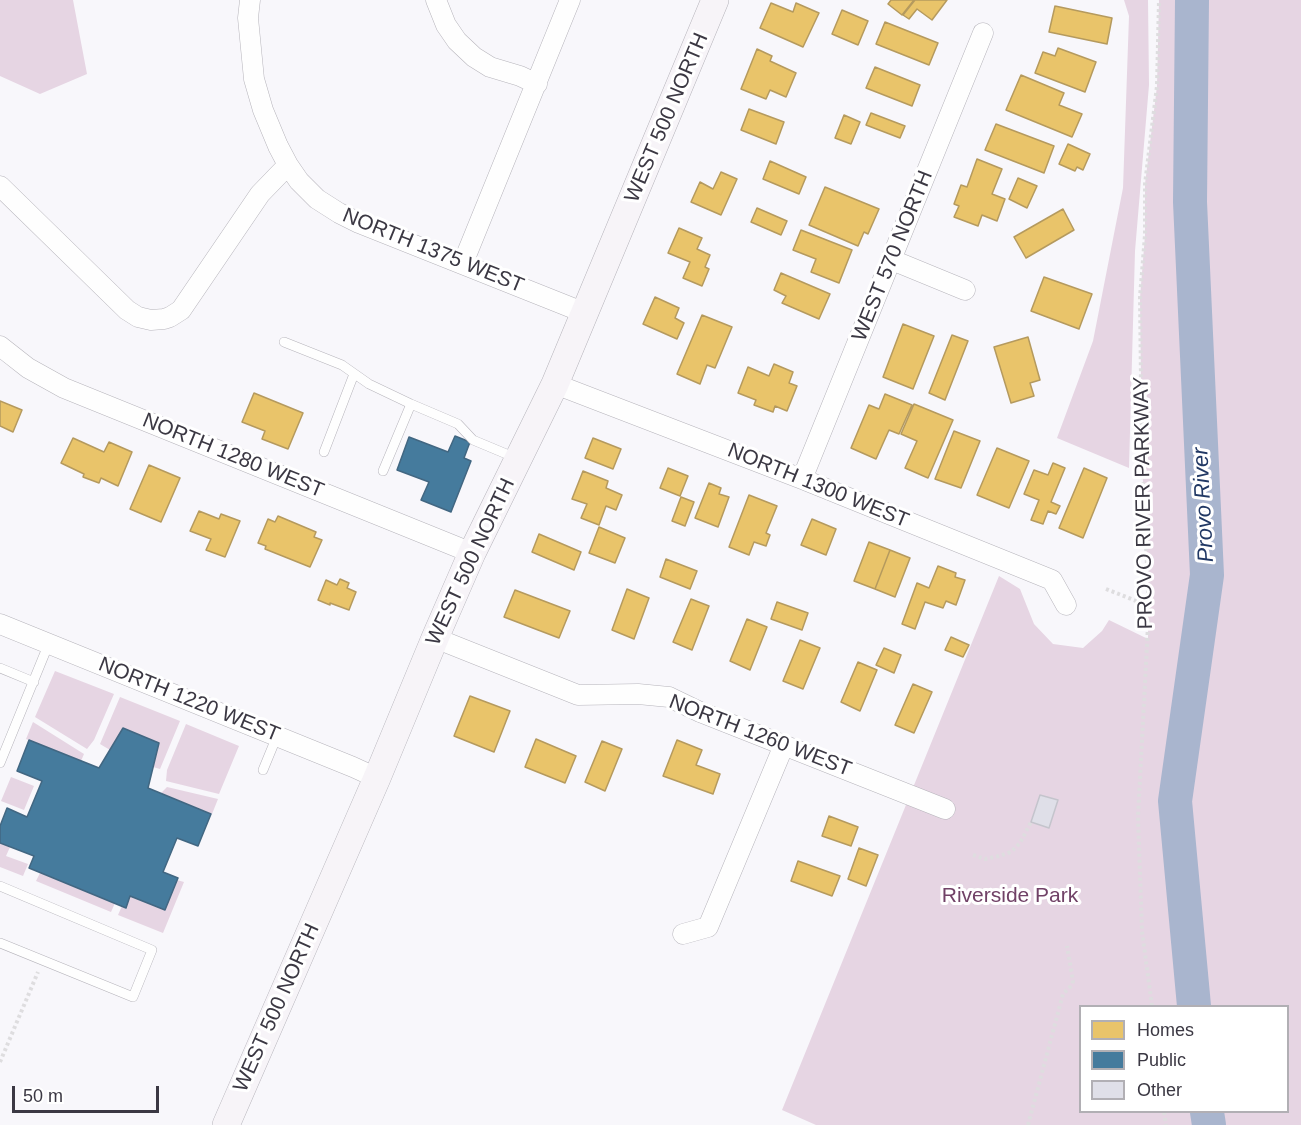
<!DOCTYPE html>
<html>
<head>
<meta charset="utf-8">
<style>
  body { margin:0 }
  #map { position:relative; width:1301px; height:1125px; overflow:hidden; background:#f8f7fb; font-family:Arial,sans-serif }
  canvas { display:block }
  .legend { position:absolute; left:1079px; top:1005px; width:210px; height:108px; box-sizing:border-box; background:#fff; border:2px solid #b1afb4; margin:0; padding:8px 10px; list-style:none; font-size:18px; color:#3b3843 }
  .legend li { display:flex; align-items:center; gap:12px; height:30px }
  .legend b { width:30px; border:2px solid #b1afb4 }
  .scale { position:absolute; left:12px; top:1086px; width:147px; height:27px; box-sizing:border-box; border:3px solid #3b3843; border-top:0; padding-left:8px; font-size:18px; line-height:21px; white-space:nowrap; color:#3b3843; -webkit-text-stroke:4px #fff; paint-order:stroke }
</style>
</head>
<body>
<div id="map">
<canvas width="1301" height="1125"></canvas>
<ul class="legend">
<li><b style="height:16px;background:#e9c46a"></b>Homes</li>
<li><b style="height:16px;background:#457b9d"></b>Public</li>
<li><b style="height:16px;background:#dfdfe8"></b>Other</li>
</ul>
<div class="scale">50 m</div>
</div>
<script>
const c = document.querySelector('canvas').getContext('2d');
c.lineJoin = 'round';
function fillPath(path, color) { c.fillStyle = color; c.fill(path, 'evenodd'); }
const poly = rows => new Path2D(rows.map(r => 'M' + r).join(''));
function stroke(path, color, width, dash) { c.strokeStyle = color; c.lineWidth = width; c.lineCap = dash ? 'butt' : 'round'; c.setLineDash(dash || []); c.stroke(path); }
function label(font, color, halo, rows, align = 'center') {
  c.font = font + ' Arial,sans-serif'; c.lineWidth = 6; c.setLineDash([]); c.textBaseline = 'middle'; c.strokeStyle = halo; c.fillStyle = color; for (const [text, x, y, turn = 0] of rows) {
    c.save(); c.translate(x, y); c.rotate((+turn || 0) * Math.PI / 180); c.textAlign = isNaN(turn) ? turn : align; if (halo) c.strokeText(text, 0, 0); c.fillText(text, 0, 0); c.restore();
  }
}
fillPath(poly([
  [0,0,73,0,87,74,40,94,0,76],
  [1124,0,1148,0,1149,85,1135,251,1129,468,1057,438,1093,341,1123,188,1129,16],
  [1159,0,1301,0,1301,1125,816,1125,782,1110,999,576,1020,589,1034,624,1053,644,1083,648,1102,631,1109,620,1148,639,1148,577,1142,464,1140,298,1145,235,1145,184,1157,86],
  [1080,1006,1288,1006,1288,1112,1080,1112],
  [55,671,114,694,94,740,87,749,35,717],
  [120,697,180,721,160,769,153,767,123,728,110,750,100,744],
  [33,722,84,754,81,761,26,739],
  [186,724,239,746,219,794,166,781,167,770],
  [11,777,34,786,24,810,1,801],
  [167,787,218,799,212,814,161,793],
  [0,843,10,847,6,856,28,864,23,876,0,867],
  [40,873,115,903,111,912,36,881],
  [177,880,184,882,163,933,118,915,122,906,126,907,130,896,165,910]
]), '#e6d5e3');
const homes = poly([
  [891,0,914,0,902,15,888,4,891,0],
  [915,0,947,0,932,20,917,9,909,19,903,15,915,0],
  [771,3,793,12,796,3,819,13,803,47,760,28,771,3],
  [1055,6,1112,18,1107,44,1049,32,1055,6],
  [842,10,868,21,858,45,832,34,842,10],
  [885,22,938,43,929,65,876,44,885,22],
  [1058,48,1096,62,1085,92,1035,73,1043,52,1055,56,1058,48],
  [757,49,772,56,770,61,796,73,786,97,770,90,766,99,741,89,757,49],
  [875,67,920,85,912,106,866,88,875,67],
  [1021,75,1064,93,1059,105,1082,114,1072,137,1006,110,1021,75],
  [749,109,784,122,776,144,741,130,749,109],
  [871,113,905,126,900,138,866,125,871,113],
  [844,115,860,122,851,144,835,138,844,115],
  [996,124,1054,146,1044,173,985,150,996,124],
  [1068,144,1090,154,1083,170,1077,167,1075,171,1059,164,1068,144],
  [977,159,1002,169,992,194,1005,199,997,221,982,215,978,226,954,217,959,206,954,204,961,185,967,187,977,159],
  [770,161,806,177,799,194,763,179,770,161],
  [721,172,737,179,721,215,691,202,700,182,713,189,721,172],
  [1018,178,1037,186,1027,208,1009,199,1018,178],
  [825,187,879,209,868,234,864,232,858,246,809,225,825,187],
  [757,208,787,221,781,235,751,222,757,208],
  [1063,209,1074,230,1026,258,1014,237,1063,209],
  [679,228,702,238,697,249,710,255,705,267,709,269,702,286,683,278,690,262,668,253,679,228],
  [801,230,852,250,839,283,811,272,816,259,793,250,801,230],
  [781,273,830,294,819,319,782,303,786,296,774,290,781,273],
  [1044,277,1092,294,1079,329,1031,311,1044,277],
  [655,297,679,308,675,318,684,323,677,339,643,324,655,297],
  [702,315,732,327,715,368,707,365,700,384,677,374,702,315],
  [903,324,934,336,913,389,883,377,903,324],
  [952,335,968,341,945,400,929,393,952,335],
  [1028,337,1040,380,1030,383,1034,396,1011,403,994,347,1028,337],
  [774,364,793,372,789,383,797,386,787,411,775,406,773,412,754,405,756,400,738,393,748,367,769,376,774,364],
  [254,393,303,413,288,449,262,439,265,431,242,422,254,393],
  [885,394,912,405,899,434,889,430,876,459,851,448,869,405,879,409,885,394],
  [0,401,22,410,13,432,0,426,0,401],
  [914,404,953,420,928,478,905,468,917,441,901,434,914,404],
  [954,431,980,441,961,488,935,479,954,431],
  [73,438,104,452,109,442,132,452,118,486,101,478,99,483,83,477,84,474,61,463,73,438],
  [593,438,621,449,613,469,585,458,593,438],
  [997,448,1029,461,1009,508,977,495,997,448],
  [1053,463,1065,468,1051,502,1060,506,1056,514,1048,511,1043,524,1031,520,1039,500,1024,494,1034,470,1048,475,1053,463],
  [149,465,180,478,161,522,130,509,149,465],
  [668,468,688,476,680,496,660,488,668,468],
  [1084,468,1107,478,1083,538,1059,528,1084,468],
  [583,471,608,481,606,488,622,495,616,510,606,506,599,525,581,518,587,504,572,499,583,471],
  [709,483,721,488,719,494,729,497,718,527,695,518,709,483],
  [749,495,777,506,766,533,770,535,766,546,754,542,749,555,729,547,749,495],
  [681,497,694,502,685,526,672,521,681,497],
  [199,511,219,519,221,514,240,521,225,557,206,550,211,539,190,531,199,511],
  [278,516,316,532,314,537,322,540,310,567,265,549,266,546,258,543,268,519,275,522,278,516],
  [812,519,836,529,826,555,801,545,812,519],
  [599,527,625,538,615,563,589,553,599,527],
  [539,534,581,552,574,570,532,552,539,534],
  [869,542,890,550,875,589,854,581,869,542],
  [890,550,910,558,895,597,875,589,890,550],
  [666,559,697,571,690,589,660,577,666,559],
  [938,566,956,573,955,577,965,580,956,605,946,601,943,608,925,602,915,629,902,624,917,583,929,588,938,566],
  [340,579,349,583,347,588,356,592,349,610,330,603,330,605,318,600,326,580,337,585,340,579],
  [627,589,649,598,634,639,612,630,627,589],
  [515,590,570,611,559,638,504,617,515,590],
  [691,599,709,606,692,650,673,642,691,599],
  [777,602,808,613,802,630,771,619,777,602],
  [747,619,767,627,750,670,730,661,747,619],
  [951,637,969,645,963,657,945,650,951,637],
  [800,640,820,648,803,689,783,681,800,640],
  [884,648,901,655,894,673,876,665,884,648],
  [858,662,877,670,860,711,841,702,858,662],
  [913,684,932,692,914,733,895,725,913,684],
  [470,696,510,711,494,752,454,736,470,696],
  [536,739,576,756,565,783,525,767,536,739],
  [677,740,702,750,696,765,720,774,713,794,663,776,677,740],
  [602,741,622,749,605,791,585,782,602,741],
  [829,816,858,827,851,846,822,836,829,816],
  [859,848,878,855,866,886,848,879,859,848],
  [798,861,840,876,832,896,791,881,798,861]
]);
fillPath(homes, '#e9c46a');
stroke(homes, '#b59a5e', 1.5);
const public = poly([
  [455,436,470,442,464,458,471,461,451,512,421,500,429,482,397,470,409,437,448,452,455,436],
  [123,728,159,743,148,788,211,814,198,846,177,838,163,872,178,878,165,910,130,896,126,908,29,868,34,856,0,843,0,826,7,808,27,817,42,781,17,771,29,740,99,768,123,728]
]);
fillPath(public, '#457b9d');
stroke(public, '#426782', 1.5);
stroke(poly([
  [1192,0,1190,202,1207,575,1175,801,1194,1006],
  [1207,1112,1209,1125]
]), '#a9b5ce', 34);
const building = poly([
  [1040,795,1058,800,1049,828,1031,822,1040,795]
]);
fillPath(building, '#dfdfe8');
stroke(building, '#c4c4cc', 1.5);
const lane = poly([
  [284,342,342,365,369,384,411,404,458,424,473,440,516,458],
  [324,452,354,374],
  [383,471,411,404],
  [0,668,34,682],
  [0,763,49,643],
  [263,770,277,736],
  [0,886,152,950,133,997,0,943]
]);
const street = poly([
  [250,0,248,18,254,79,263,110,278,146,288,165,299,181,317,199,339,213,359,223,585,313],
  [436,0,446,25,457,41,474,57,490,67,520,76,537,84],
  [0,186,127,310,138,317,151,320,164,319,170,317,181,310,260,194,288,165],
  [892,260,965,290],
  [463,263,570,0],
  [0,346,28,368,64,388,472,553],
  [555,384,802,479,1052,580,1066,605],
  [802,479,983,33],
  [0,624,353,767,377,778],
  [435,638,578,695,638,694,669,697,700,712,945,809],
  [683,934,708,927,784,745]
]);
const secondary = poly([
  [226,1125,377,778,435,638,472,553,555,384,715,0]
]);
stroke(lane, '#b6b4bb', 10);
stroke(street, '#b6b4bb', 21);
stroke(secondary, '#b6b4bb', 28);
stroke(poly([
  [1106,589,1149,606],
  [973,855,985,859,999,856,1011,852,1020,843,1031,822],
  [1152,1006,1142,931,1138,817,1149,606,1142,464,1140,297,1145,235,1145,184,1157,86,1159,0],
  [0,1062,38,972],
  [1164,1112,1166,1125],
  [1028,1125,1063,994,1072,985,1073,981,1067,946]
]), '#dedddf', 4, [3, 3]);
stroke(lane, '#fefefe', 9);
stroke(street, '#fefefe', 20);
stroke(secondary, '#f7f4f8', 27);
label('21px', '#3b3843', '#fff', [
  ["WEST 500 NORTH",667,118,-67],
  ["NORTH 1375 WEST",433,251,22],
  ["WEST 570 NORTH",893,256,-68],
  ["NORTH 1280 WEST",233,456,22],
  ["NORTH 1300 WEST",818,486,22],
  ["PROVO RIVER PARKWAY",1144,503,-91],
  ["WEST 500 NORTH",471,562,-65],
  ["NORTH 1220 WEST",189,700,22],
  ["NORTH 1260 WEST",760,736,21],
  ["WEST 500 NORTH",277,1008,-66]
]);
label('21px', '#714267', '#fff', [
  ["Riverside Park",1010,896]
]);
label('italic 22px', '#213864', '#fff', [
  ["Provo River",1204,505,-93]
]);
</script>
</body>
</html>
